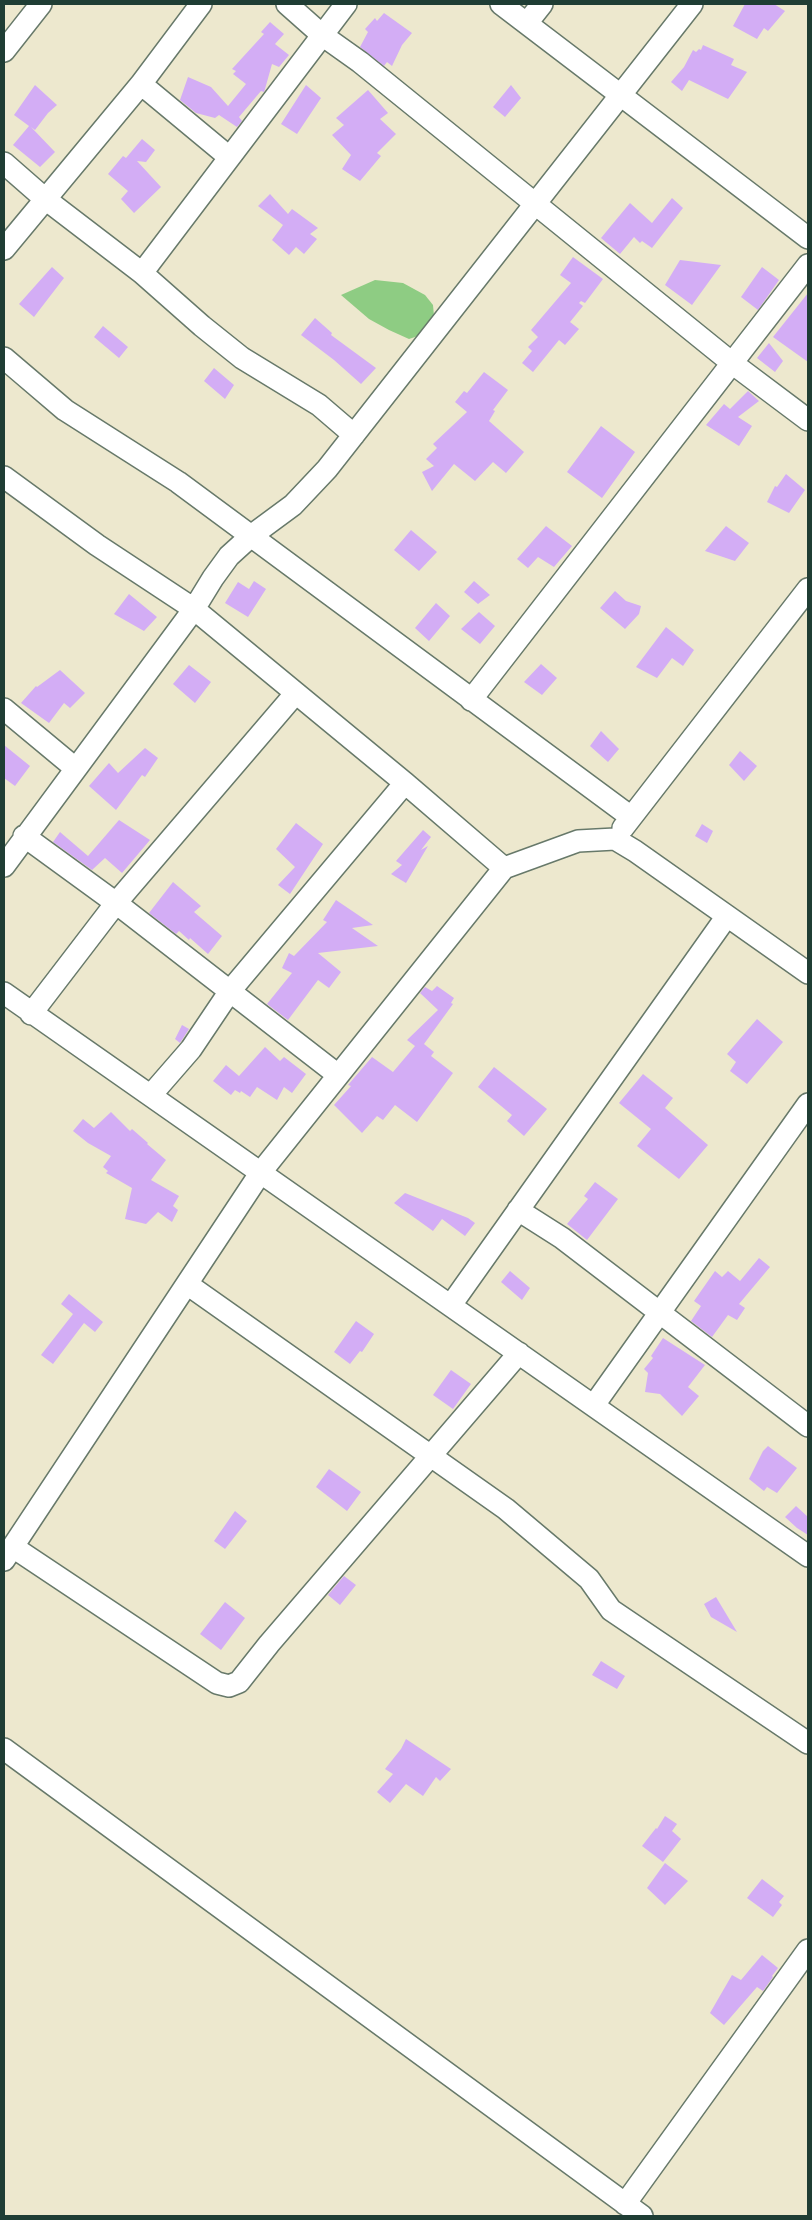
<!DOCTYPE html>
<html>
<head>
<meta charset="utf-8">
<style>
  body { margin:0 }
  #map { position:relative; width:812px; height:2220px; overflow:hidden; background:#ede8ce; font-family:"Comic Neue",sans-serif }
  canvas { display:block }
  .frame { position:absolute; inset:0; border:5px solid #1f3d34; pointer-events:none }
</style>
</head>
<body>
<div id="map">
<canvas width="812" height="2220"></canvas>
<div class="frame"></div>
</div>
<script>
const c = document.querySelector('canvas').getContext('2d');
c.lineJoin = 'round';
function fillPath(path, color) { c.fillStyle = color; c.fill(path, 'evenodd'); }
const poly = rows => new Path2D(rows.map(r => 'M' + r).join(''));
function stroke(path, color, width, dash) { c.strokeStyle = color; c.lineWidth = width; c.lineCap = dash ? 'butt' : 'round'; c.setLineDash(dash || []); c.stroke(path); }
fillPath(poly([
  [375,280,403,283,425,295,433,305,434,316,429,326,421,335,409,339,389,330,369,319,341,295]
]), '#8ecc83');
fillPath(poly([
  [745,4,774,4,785,11,768,31,764,28,757,39,733,26],
  [384,13,412,33,402,45,392,66,387,62,384,66,360,47,368,32,365,29,375,18,377,21],
  [270,22,284,34,275,44,289,55,279,67,272,64,265,89,264,92,261,91,239,117,242,121,237,127,219,115,215,118,196,113,180,100,188,77,211,87,228,106,246,84,233,74,236,71,232,69,264,34,261,32],
  [703,45,734,59,731,65,747,72,728,99,689,80,682,91,671,82,684,67,693,50,696,52,699,49,701,50],
  [35,85,57,105,48,113,35,130,31,127,55,152,40,167,13,145,29,126,14,115],
  [306,85,321,98,297,134,281,124],
  [511,85,521,98,505,117,493,107],
  [368,90,388,113,380,119,396,134,377,153,381,156,360,181,342,169,351,155,332,135,344,125,336,118],
  [142,139,155,150,146,162,137,161,161,187,134,213,121,199,128,191,108,174,123,156,126,158],
  [270,194,288,214,292,209,318,228,310,234,317,239,304,254,296,247,289,255,272,240,283,225,258,206],
  [672,198,683,208,652,248,642,241,640,243,634,237,620,254,601,238,630,203,652,223],
  [573,257,603,279,585,303,581,301,579,303,583,306,570,322,579,329,565,345,559,340,533,372,522,363,532,351,528,347,538,337,531,330,571,283,560,275],
  [680,260,721,265,692,305,665,285],
  [52,267,64,278,34,317,19,304],
  [762,267,779,280,758,310,741,297],
  [808,293,808,362,773,337],
  [315,318,332,333,331,335,376,368,361,384,334,360,301,335],
  [103,326,128,347,119,358,94,337],
  [769,343,783,361,775,372,757,358],
  [214,368,234,385,225,399,204,381],
  [484,372,508,390,493,410,495,411,489,421,524,452,506,473,493,462,475,481,454,464,432,491,422,472,434,466,426,459,437,448,433,444,467,412,455,402,464,391,467,393],
  [748,391,759,401,738,417,752,426,739,446,706,425,724,404,730,409],
  [601,426,635,452,602,498,567,472],
  [786,474,805,490,789,513,767,502,775,486,777,487],
  [546,526,572,546,554,567,538,557,528,568,517,559],
  [726,526,749,543,735,561,705,551],
  [411,530,437,552,419,571,394,550],
  [254,581,266,589,248,617,225,603,238,582,249,589],
  [474,581,490,595,478,604,464,592],
  [615,591,626,601,641,606,639,614,625,629,600,608],
  [129,594,157,617,144,631,114,614],
  [436,603,450,616,429,641,415,628],
  [479,612,495,626,480,644,461,629],
  [666,627,694,650,683,666,672,658,657,678,636,667],
  [541,664,557,678,542,695,524,682],
  [189,665,211,682,195,703,173,684],
  [60,670,85,693,70,708,64,703,49,723,21,703,36,686,37,687],
  [601,731,619,749,608,762,590,746],
  [4,745,30,766,15,786,4,778],
  [145,748,158,758,145,777,142,775,116,810,89,786,109,763,118,773],
  [740,751,757,766,744,781,729,765],
  [119,820,150,840,122,873,105,858,92,870,53,842,60,832,88,856],
  [296,823,323,844,290,894,278,885,295,867,276,849],
  [702,824,713,831,707,843,695,836],
  [423,830,431,837,421,850,428,846,406,883,391,874,402,865,396,861],
  [173,882,201,906,194,912,222,936,208,954,190,938,189,940,179,931,176,934,149,913],
  [336,900,373,925,352,928,378,946,318,953,341,972,329,988,318,980,288,1020,267,1004,292,973,282,968,289,953,294,956,327,922,323,920],
  [437,986,454,998,451,1003,453,1004,424,1044,434,1052,431,1056,453,1073,417,1122,395,1105,383,1120,377,1116,362,1133,334,1105,351,1086,348,1085,372,1057,393,1072,415,1046,407,1040,438,1010,420,993,425,987,432,991],
  [757,1019,783,1042,747,1084,730,1071,736,1062,727,1054],
  [182,1025,189,1029,180,1043,175,1039],
  [265,1047,280,1061,284,1057,306,1074,292,1093,284,1087,277,1100,257,1087,250,1097,241,1091,240,1093,235,1090,231,1095,213,1081,226,1065,239,1076],
  [494,1067,547,1109,524,1136,507,1121,512,1115,478,1087],
  [643,1074,673,1098,665,1108,708,1145,679,1179,637,1146,651,1129,619,1103],
  [111,1112,130,1131,132,1129,148,1143,147,1144,166,1160,151,1180,179,1196,173,1206,178,1210,172,1222,158,1212,146,1224,125,1219,132,1188,106,1173,108,1171,103,1167,111,1156,88,1143,73,1131,83,1119,94,1128],
  [595,1182,618,1199,587,1240,567,1224,588,1199,584,1196],
  [405,1193,468,1218,475,1223,465,1236,442,1219,433,1231,394,1203],
  [759,1258,770,1267,739,1304,745,1308,737,1320,728,1315,712,1337,691,1321,701,1306,694,1301,715,1271,722,1277,728,1271,740,1281],
  [510,1271,530,1288,522,1300,501,1282],
  [69,1294,103,1322,95,1332,84,1323,53,1364,41,1355,73,1314,61,1304],
  [356,1321,374,1334,362,1352,360,1351,350,1364,334,1352],
  [663,1338,705,1365,688,1387,699,1396,682,1416,660,1394,645,1392,648,1373,644,1369,653,1358,651,1356],
  [451,1370,471,1384,453,1409,433,1395],
  [768,1446,797,1468,777,1493,767,1487,764,1491,749,1479,763,1451],
  [329,1469,361,1492,347,1511,316,1487],
  [796,1506,808,1517,808,1535,797,1528,785,1517],
  [235,1511,247,1521,225,1549,214,1541],
  [344,1576,356,1585,340,1605,328,1595],
  [716,1597,737,1632,711,1617,704,1604],
  [225,1602,245,1618,221,1650,200,1634],
  [601,1661,625,1676,617,1689,592,1675],
  [406,1739,451,1769,440,1781,436,1777,423,1796,406,1784,390,1803,377,1792,393,1774,385,1769,401,1749],
  [665,1816,677,1824,672,1831,681,1839,663,1862,642,1846,656,1828,657,1829],
  [665,1863,688,1881,665,1905,647,1888],
  [762,1879,784,1896,779,1902,782,1905,773,1917,747,1898],
  [762,1955,778,1968,772,1976,773,1977,763,1991,757,1987,724,2025,710,2013,732,1975,741,1980]
]), '#d3adf5');
const minor = poly([
  [287,4,322,35,360,62,732,363,808,420],
  [501,4,808,238],
  [527,23,542,4],
  [4,51,41,4],
  [141,84,229,157],
  [4,163,44,198,142,273,202,326,242,358,319,405,354,435],
  [4,249,141,84,201,4],
  [142,273,346,4],
  [4,358,65,410,178,482,631,817],
  [4,477,97,545,194,609,405,783,504,868],
  [471,700,808,265],
  [4,709,75,768],
  [623,828,808,589],
  [24,836,116,903,338,1075],
  [4,866,194,609,213,578,229,556,251,536,293,505,327,469,692,4],
  [4,993,808,1556],
  [31,1014,116,903,295,694],
  [151,1095,191,1049,230,991,405,783],
  [518,1210,562,1238,808,1426],
  [187,1284,506,1509,589,1579,611,1610,808,1743],
  [451,1305,727,916],
  [594,1405,808,1104],
  [13,1547,217,1683,229,1686,239,1682,269,1644,519,1353],
  [4,1560,261,1172,504,868,578,841,615,839,635,851,808,973],
  [4,1749,642,2216],
  [625,2204,808,1950]
]);
stroke(minor, '#67796a', 24);
stroke(minor, '#fff', 21);
</script>
</body>
</html>
